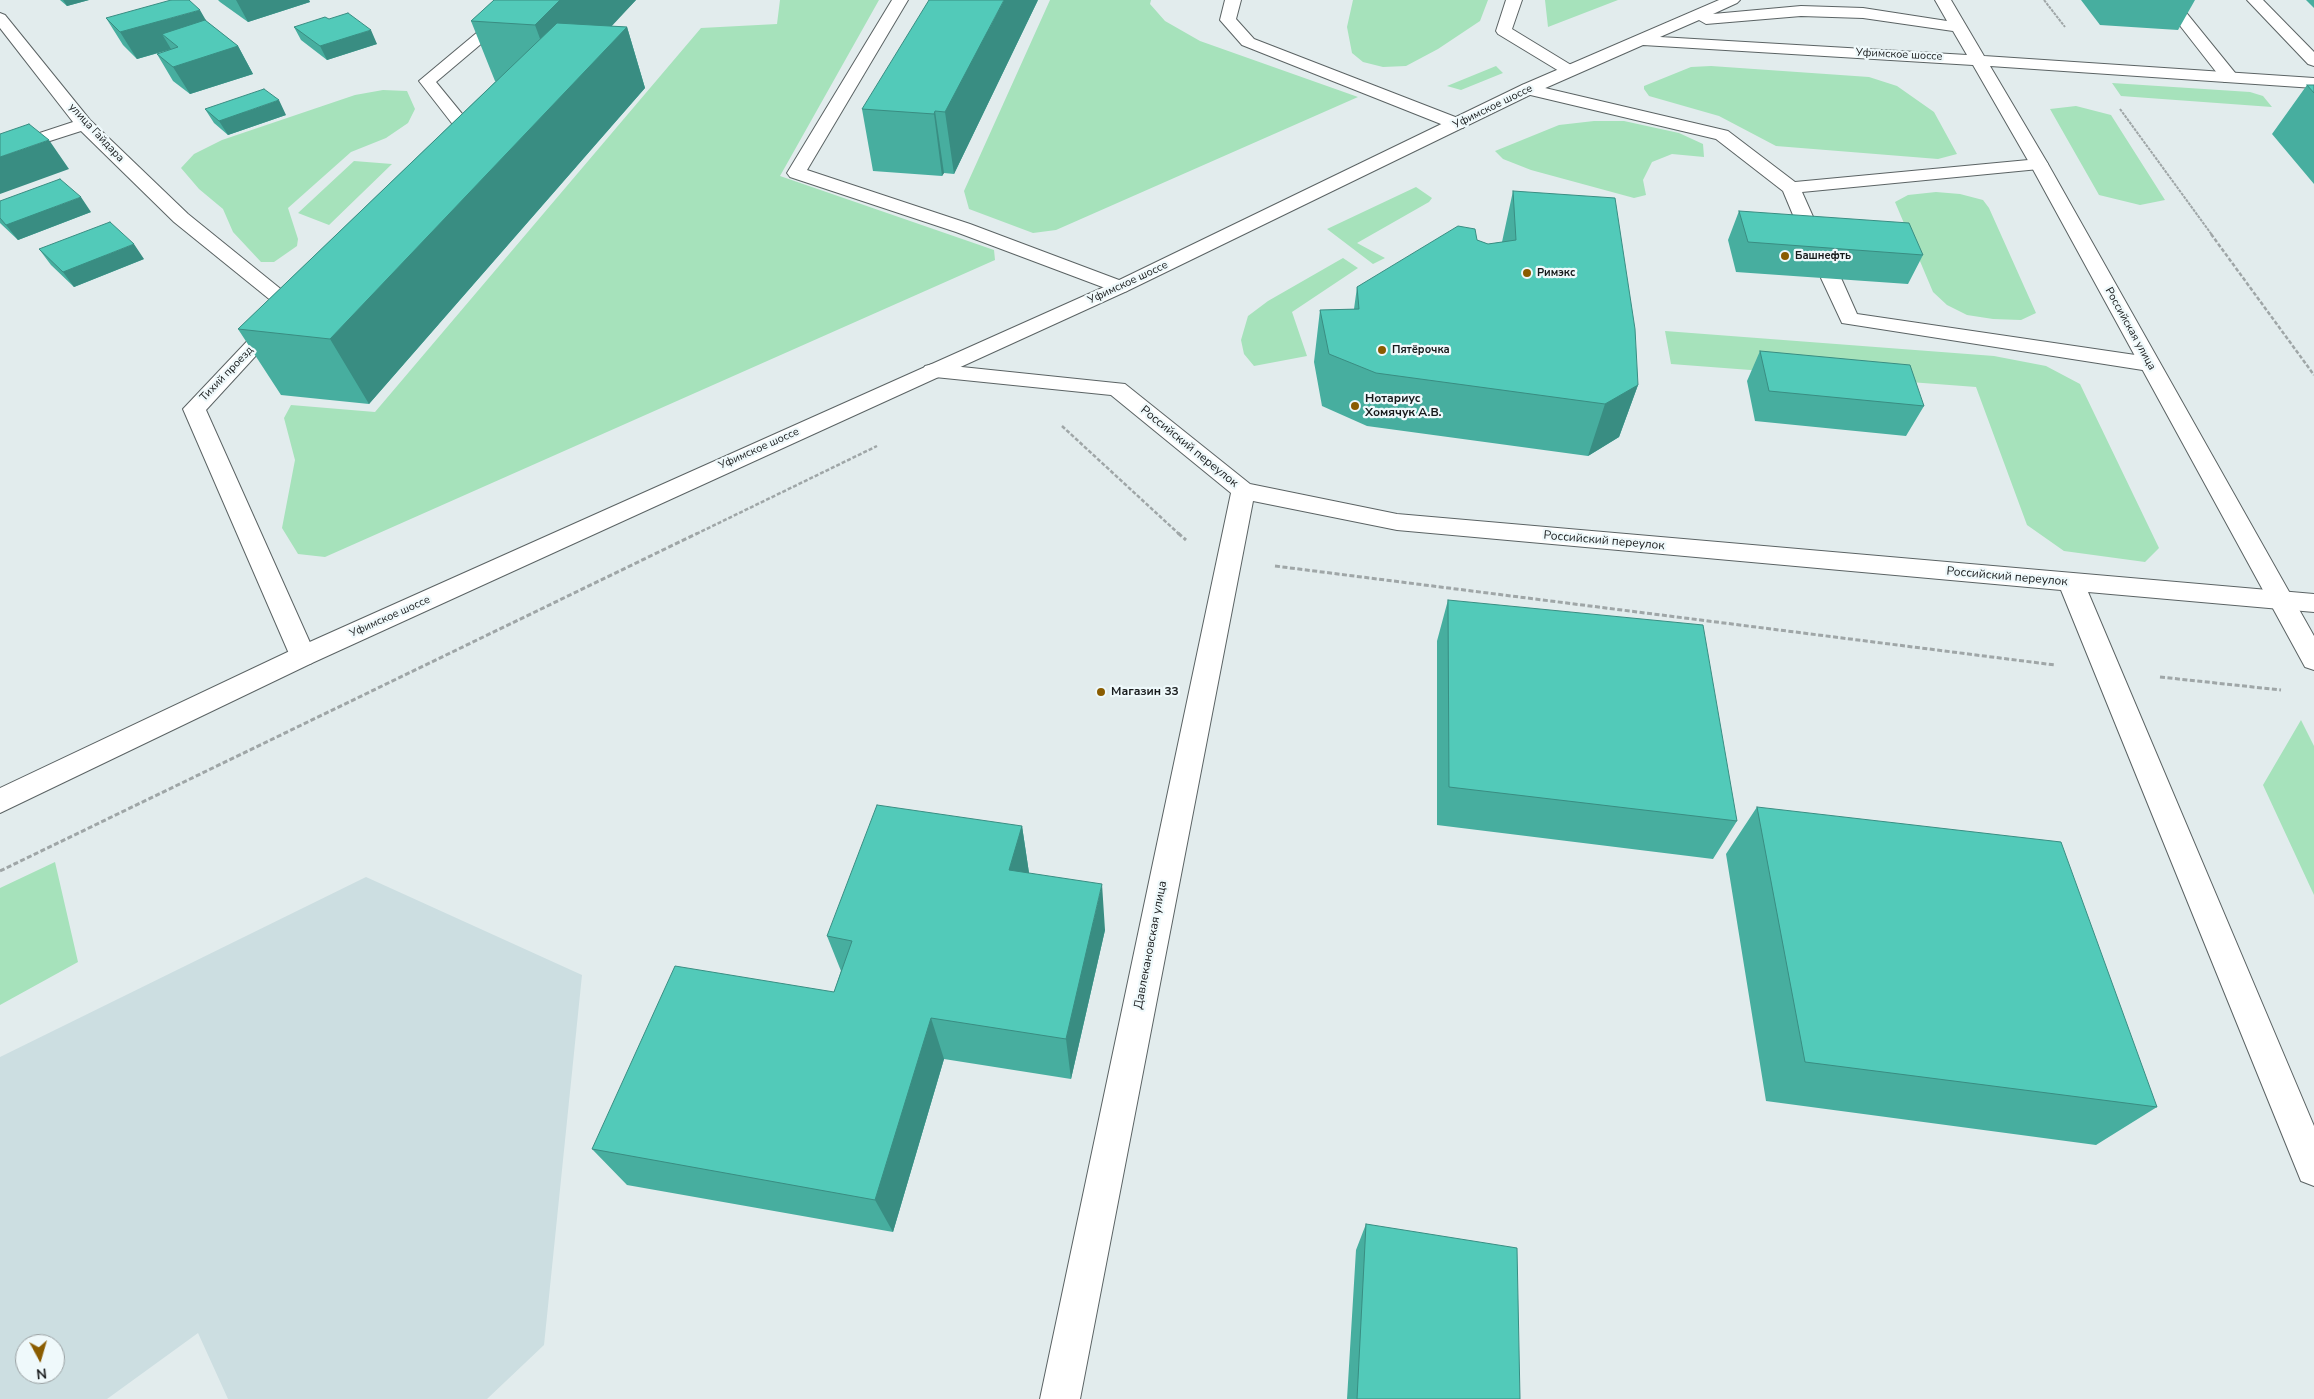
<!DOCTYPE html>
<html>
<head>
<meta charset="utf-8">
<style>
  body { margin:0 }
  #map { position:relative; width:2314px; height:1399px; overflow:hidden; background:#e2eced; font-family:"Nunito Sans",sans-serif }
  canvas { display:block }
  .north { position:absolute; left:15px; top:1334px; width:50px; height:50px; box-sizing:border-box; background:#eff9fb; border:1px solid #99a0a2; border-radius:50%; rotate:174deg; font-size:14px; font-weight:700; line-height:20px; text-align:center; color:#181b1c }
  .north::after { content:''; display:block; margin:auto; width:18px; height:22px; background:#8a5c00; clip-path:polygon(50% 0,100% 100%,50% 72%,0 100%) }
</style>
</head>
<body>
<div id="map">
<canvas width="2314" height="1399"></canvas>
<div class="north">N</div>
</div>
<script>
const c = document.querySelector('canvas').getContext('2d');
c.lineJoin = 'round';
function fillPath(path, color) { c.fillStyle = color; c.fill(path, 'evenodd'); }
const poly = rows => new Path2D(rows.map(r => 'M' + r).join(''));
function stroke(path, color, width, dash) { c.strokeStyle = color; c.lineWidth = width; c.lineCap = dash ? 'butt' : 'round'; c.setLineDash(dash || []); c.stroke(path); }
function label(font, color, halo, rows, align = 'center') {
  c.font = font + ' "Nunito Sans",sans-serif'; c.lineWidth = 4.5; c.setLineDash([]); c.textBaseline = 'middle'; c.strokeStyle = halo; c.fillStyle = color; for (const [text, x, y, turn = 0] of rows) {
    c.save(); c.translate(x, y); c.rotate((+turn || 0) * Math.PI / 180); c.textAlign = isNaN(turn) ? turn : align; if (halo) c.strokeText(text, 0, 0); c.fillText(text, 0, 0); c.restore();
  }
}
fillPath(poly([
  [366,877,582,975,544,1345,487,1399,228,1399,198,1333,107,1399,0,1399,0,1057],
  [25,1344,55,1344,55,1374,25,1374]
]), '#ccdee1');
fillPath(poly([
  [780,0,879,0,780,176,994,250,995,260,325,557,298,554,282,528,295,460,284,418,291,405,375,412,701,28,777,24],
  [1050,0,1151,0,1150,4,1165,21,1200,41,1358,97,1056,230,1033,233,969,209,964,191],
  [1353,0,1488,0,1480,21,1438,49,1406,66,1383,67,1363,62,1352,53,1347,27],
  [1545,0,1618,0,1548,27],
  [1496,66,1503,73,1461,90,1447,86],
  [1711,66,1869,77,1897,86,1934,112,1957,154,1938,159,1776,146,1719,116,1649,96,1644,89,1644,86,1691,67],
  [2112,83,2250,92,2263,96,2272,107,2121,96],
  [383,90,407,91,415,109,408,123,386,138,351,152,288,208,298,239,297,246,274,262,261,262,233,232,223,209,199,189,181,168,194,154,222,140,355,95],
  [2076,106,2111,115,2165,200,2140,205,2099,195,2050,109],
  [1594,121,1624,121,1679,133,1703,144,1704,157,1672,154,1652,162,1643,180,1646,195,1634,198,1531,170,1503,159,1495,151,1559,125],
  [354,161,392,164,329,225,298,213],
  [1416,187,1432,198,1429,202,1357,243,1385,258,1373,264,1327,229],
  [1936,192,1960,194,1983,200,1989,208,2036,313,2021,320,1993,319,1967,315,1947,305,1933,292,1895,202,1908,195],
  [1343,258,1358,268,1292,312,1307,356,1254,366,1244,354,1241,340,1248,316,1268,301],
  [1665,331,1994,356,2046,366,2080,384,2159,548,2145,562,2064,551,2027,525,1976,387,1671,364],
  [2301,720,2314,746,2314,895,2263,785],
  [55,862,78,962,0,1005,0,888]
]), '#a6e2bb');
const minor = poly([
  [516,0,533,0,436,82,472,126,451,149,439,149,436,145,454,126,419,81,516,0],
  [892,0,908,0,807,170,970,224,1127,283,1130,287,1127,291,1120,293,1113,291,956,232,790,177,787,173,892,0],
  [1225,0,1241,0,1236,19,1254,39,1463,120,1466,124,1463,128,1451,128,1242,45,1220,20,1225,0],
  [1506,0,1522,0,1512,29,1576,68,1578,71,1576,74,1564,74,1498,34,1496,31,1506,0],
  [2160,0,2176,0,2236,74,2238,78,2236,82,2224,82,2160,0],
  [2247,0,2263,0,2314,52,2314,66,2308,64,2247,0],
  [0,13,5,15,90,120,188,214,298,303,301,307,298,311,291,313,284,311,174,222,81,131,0,157,0,146,73,122,0,28,0,13],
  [1528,84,1728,131,1795,182,2039,159,2045,160,2048,164,2045,168,2039,169,1802,192,1826,246,1823,250,1816,252,1809,250,1806,246,1783,191,1716,139,1522,93,1520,89,1522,85,1528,84],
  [1831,272,1838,274,1841,278,1857,314,2149,357,2157,359,2160,364,2157,369,2149,371,1842,323,1821,278,1824,274,1831,272],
  [277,315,284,317,287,321,284,325,206,410,316,656,312,663,303,666,294,663,290,656,183,409,270,317,277,315],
  [933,364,1125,384,1250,484,1397,514,2314,594,2314,612,2088,592,2314,1126,2314,1186,2301,1181,2061,590,1397,530,1253,501,1080,1399,1040,1399,1231,493,1111,395,925,376,922,371,925,366,933,364]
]);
const major = poly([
  [1719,0,1740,0,1737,3,1713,14,1801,6,1863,8,1947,21,1935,0,1951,0,1984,56,2314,78,2314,88,1990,66,2048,164,2314,636,2314,670,2305,667,2030,164,1973,65,1643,45,1534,93,1127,291,312,663,0,813,0,788,294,649,1113,283,1522,85,1719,0],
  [1801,16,1863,18,1953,31,1967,55,1660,37,1699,20,1706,24,1801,16]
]);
stroke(minor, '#5b6364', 2);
stroke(major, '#5b6364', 2);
stroke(poly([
  [2044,0,2065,27],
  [2120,109,2212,235]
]), '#9fa6a7', 2, [3, 1]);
stroke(poly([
  [2211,234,2314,375],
  [1062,426,1179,534],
  [696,534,877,446]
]), '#9fa6a7', 2.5, [4, 2]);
stroke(poly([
  [1178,533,1186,540],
  [1275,566,2055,665],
  [2160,677,2281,690],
  [0,871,698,533]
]), '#9fa6a7', 3, [5, 2.5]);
fillPath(minor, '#fff');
fillPath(major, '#fff');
fillPath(poly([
  [60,0,89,0,67,6],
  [218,0,309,0,310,2,248,22,220,2],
  [494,0,636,0,611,26,627,27,645,88,369,404,281,395,238,329,496,81,495,81,471,21],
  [1038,0,954,174,944,173,942,176,873,171,862,109],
  [2081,0,2195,0,2178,30,2100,25],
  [2306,0,2314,0,2314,8],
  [106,18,206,21,238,46,253,74,190,94,173,81,157,54,169,50,137,59,123,45],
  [329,19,377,44,327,60,301,40,294,27],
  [2307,85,2314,85,2314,184,2272,134],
  [205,109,286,115,228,135,214,123],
  [1513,191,1638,385,1619,437,1588,456,1367,426,1322,406,1314,362,1320,310,1354,309,1357,287,1477,240,1488,244,1502,242],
  [0,201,91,212,18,240,0,223],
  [1739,211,1923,255,1908,284,1736,272,1728,240],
  [39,249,144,259,74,287,51,265],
  [1760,351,1924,406,1906,436,1755,421,1747,381],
  [1448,600,1737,821,1713,859,1437,825,1437,641],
  [1757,807,2157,1107,2096,1145,1766,1101,1726,854],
  [1022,826,1029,873,1105,930,1071,1079,944,1059,893,1232,627,1185,592,1149,834,992,841,971,827,936],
  [1366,1224,1520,1399,1347,1399,1356,1250]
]), '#47ae9f');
fillPath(poly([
  [63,0,89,0,67,6],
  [236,0,309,0,310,2,248,22],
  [560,0,636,0,557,85,535,25],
  [1004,0,1038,0,954,174,945,112],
  [200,10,215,36,162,34,171,49,137,59,120,32],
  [627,27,645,88,369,404,330,339],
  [371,30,377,44,327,60,320,46],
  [238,46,253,74,190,94,173,67],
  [279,100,286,115,228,135,219,121],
  [935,111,944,173,942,176,934,114],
  [49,140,69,169,0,194,0,157],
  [81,197,91,212,18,240,6,225],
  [134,244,144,259,74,287,63,272],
  [1638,385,1619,437,1588,456,1605,404],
  [1022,826,1029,873,1017,916,1009,870],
  [1102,884,1105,930,1071,1079,1066,1039],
  [931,1018,944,1059,893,1232,875,1200]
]), '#398d82');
const building = poly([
  [171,0,189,0,200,10,120,32,106,18,171,0],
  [494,0,560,0,535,25,471,21,494,0],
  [929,0,1004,0,945,112,935,111,934,114,862,109,929,0],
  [348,13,371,30,320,46,294,27,325,17,329,19,348,13],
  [205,20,238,46,173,67,157,54,178,47,162,34,205,20],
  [557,23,627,27,330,339,238,329,557,23],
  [2307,85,2314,85,2314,93,2307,85],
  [264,89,279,100,219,121,205,109,264,89],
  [29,124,49,140,0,157,0,134,29,124],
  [60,179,81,197,6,225,0,218,0,201,60,179],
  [1513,191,1615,198,1635,329,1638,385,1605,404,1376,373,1329,354,1320,310,1359,309,1357,287,1458,226,1475,229,1477,240,1488,244,1516,240,1513,191],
  [1739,211,1909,223,1923,255,1748,242,1739,211],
  [110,222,134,244,63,272,39,249,110,222],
  [1760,351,1910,365,1924,406,1769,391,1760,351],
  [1448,600,1703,625,1737,821,1449,787,1448,600],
  [877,805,1022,826,1009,870,1102,884,1066,1039,931,1018,875,1200,592,1149,675,966,834,992,852,941,827,936,877,805],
  [1757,807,2061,842,2157,1107,1805,1062,1757,807],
  [1366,1224,1517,1248,1520,1399,1357,1399,1366,1224]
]);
fillPath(building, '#52cab9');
stroke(building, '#398d82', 1);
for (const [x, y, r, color] of [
  [1785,256,5,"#8a5c00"],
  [1527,273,5,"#8a5c00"],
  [1382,350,5,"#8a5c00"],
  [1355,406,5,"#8a5c00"],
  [1101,692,5,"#8a5c00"]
]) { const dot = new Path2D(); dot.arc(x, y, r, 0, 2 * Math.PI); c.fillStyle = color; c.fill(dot); stroke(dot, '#eff9fb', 2); }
label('11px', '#181b1c', '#eff9fb', [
  ["Уфимское шоссе",1899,55,3],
  ["Уфимское шоссе",1493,107,-26],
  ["улица Гайдара",96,133,47],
  ["Уфимское шоссе",1128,283,-25],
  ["Российская улица",2130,329,61],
  ["Тихий проезд",227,374,-46],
  ["Уфимское шоссе",759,449,-24],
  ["Уфимское шоссе",390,617,-24]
]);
label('bold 11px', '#181b1c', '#eff9fb', [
  ["Башнефть",1795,256],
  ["Римэкс",1537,273],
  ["Пятёрочка",1392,350]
], 'left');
label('bold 12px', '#181b1c', '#eff9fb', [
  ["Нотариус",1365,399],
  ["Хомячук А.В.",1365,413],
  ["Магазин 33",1111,692]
], 'left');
label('12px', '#181b1c', '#eff9fb', [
  ["Российский переулок",1189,447,39],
  ["Российский переулок",1604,541,5],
  ["Российский переулок",2007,577,5],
  ["Давлекановская улица",1151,945,-79]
]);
</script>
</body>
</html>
